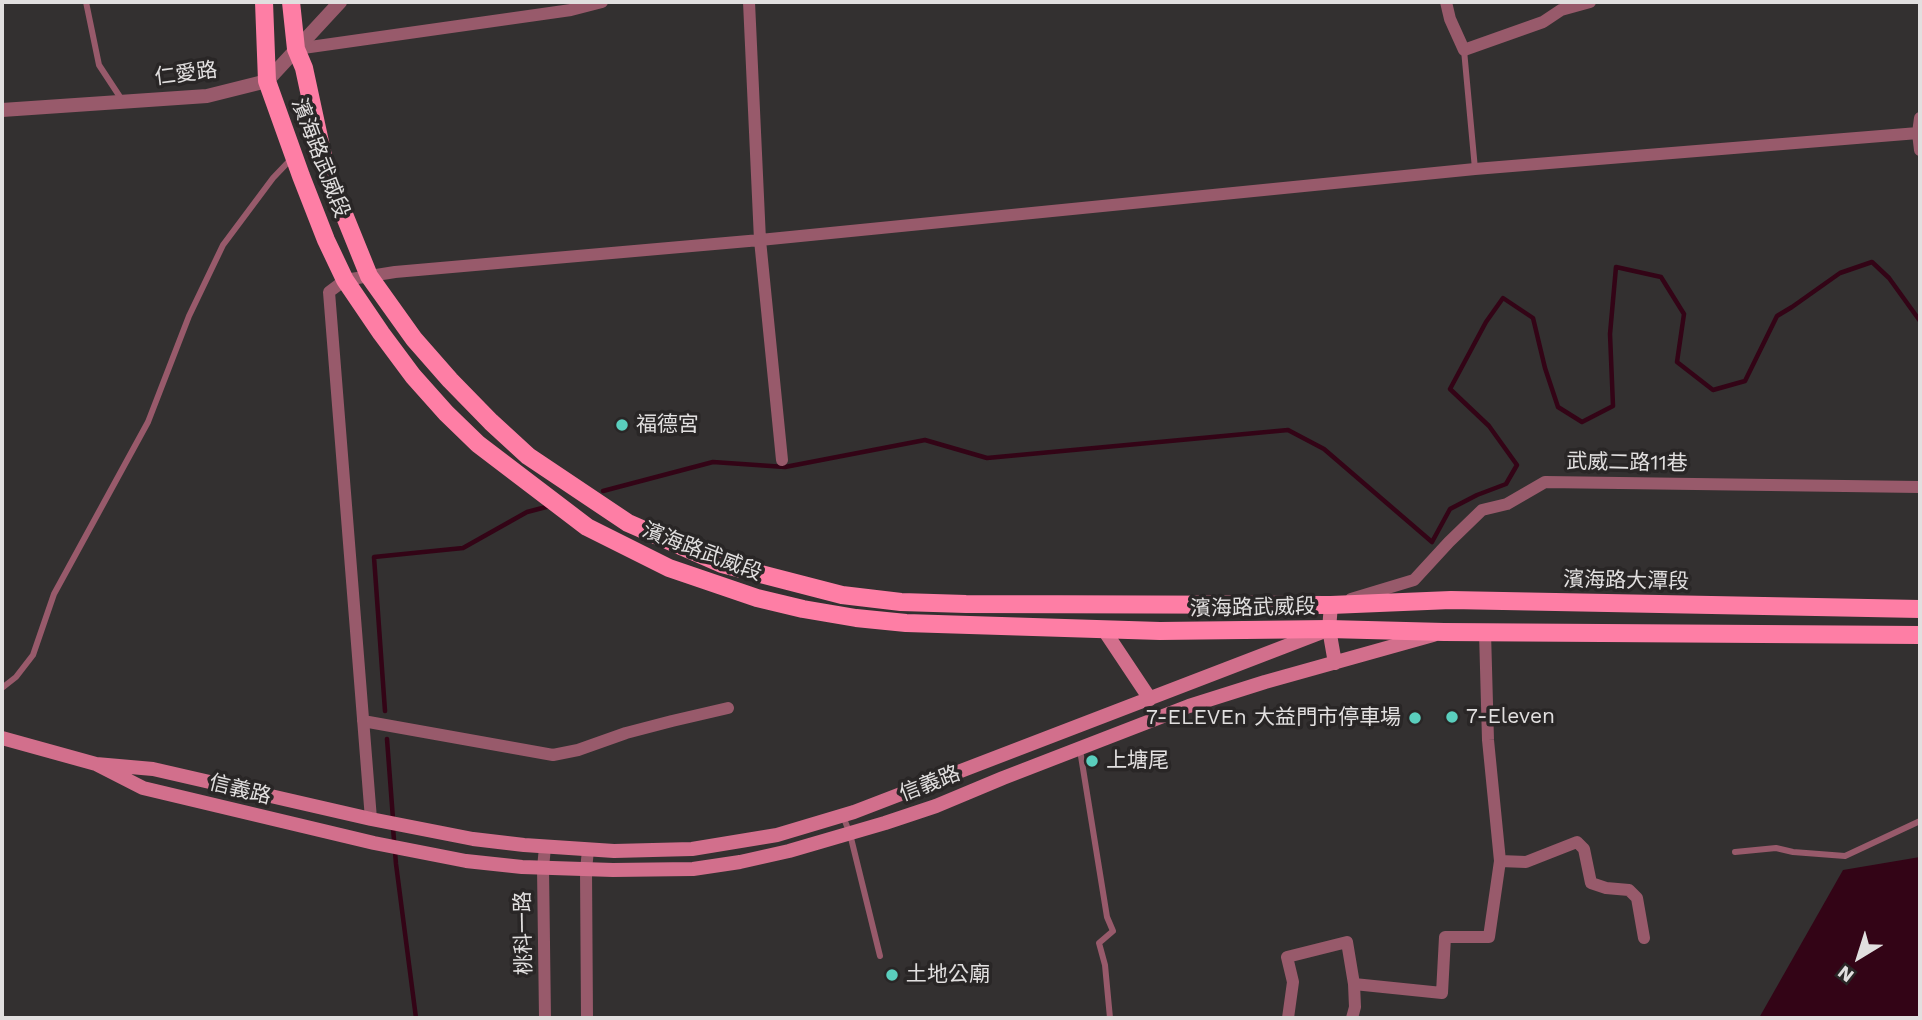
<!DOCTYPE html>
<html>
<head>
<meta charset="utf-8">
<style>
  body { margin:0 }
  #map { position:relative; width:1922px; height:1020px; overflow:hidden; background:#333030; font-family:"Work Sans",sans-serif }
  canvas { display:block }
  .frame { position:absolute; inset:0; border:4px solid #e1dfdf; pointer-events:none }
  .north { position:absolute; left:1824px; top:922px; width:70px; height:70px; -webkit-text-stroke:5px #292626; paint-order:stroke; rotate:218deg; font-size:19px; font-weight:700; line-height:28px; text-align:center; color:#e1dfdf }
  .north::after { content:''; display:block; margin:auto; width:24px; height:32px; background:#e1dfdf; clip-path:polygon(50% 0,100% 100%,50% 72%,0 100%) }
</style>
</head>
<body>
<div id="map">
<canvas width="1922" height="1020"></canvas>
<div class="frame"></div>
<div class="north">N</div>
</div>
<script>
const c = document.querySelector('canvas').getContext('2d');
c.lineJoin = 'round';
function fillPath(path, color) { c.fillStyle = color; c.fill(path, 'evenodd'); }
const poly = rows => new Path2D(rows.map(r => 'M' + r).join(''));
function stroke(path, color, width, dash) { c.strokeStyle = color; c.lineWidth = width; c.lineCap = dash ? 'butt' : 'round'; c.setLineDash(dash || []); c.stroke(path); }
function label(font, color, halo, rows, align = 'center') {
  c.font = font + ' "Work Sans","Noto Sans TC",sans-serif'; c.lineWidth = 7; c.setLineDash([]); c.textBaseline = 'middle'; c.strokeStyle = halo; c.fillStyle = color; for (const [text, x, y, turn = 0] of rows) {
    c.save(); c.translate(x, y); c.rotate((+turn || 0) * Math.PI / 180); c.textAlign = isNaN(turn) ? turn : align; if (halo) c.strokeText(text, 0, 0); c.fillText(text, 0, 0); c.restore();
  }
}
fillPath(poly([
  [1920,857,1920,1018,1759,1018,1843,870]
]), '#330416');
stroke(poly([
  [603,491,713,462,785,467,925,440,987,458,1288,430,1324,449,1432,542,1450,509,1477,495,1506,484,1517,465,1489,426,1450,389,1486,322,1503,298,1533,318,1545,368,1558,407,1582,422,1613,406,1610,334,1616,267,1661,277,1684,314,1677,362,1713,390,1745,381,1777,316,1792,307,1840,273,1872,262,1889,278,1920,321],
  [385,711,374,557,463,548,527,512,550,506],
  [387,739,393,819],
  [393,828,396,864,416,1018]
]), '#330416', 4.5);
stroke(poly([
  [86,2,99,65,122,100],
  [1464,50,1475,169],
  [2,688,16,677,33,655,54,594,148,422,189,316,223,245,273,178,293,157],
  [1080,750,1107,917,1113,931,1099,943,1105,965,1110,1018],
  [843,816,850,834,880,956],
  [1735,852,1776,848,1793,852,1845,856,1920,821]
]), '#985a6b', 6);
stroke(poly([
  [749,2,760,240,782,460],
  [1446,2,1450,19,1464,50,1543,22,1561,10,1590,2],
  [296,49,571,10,602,2],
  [1920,118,1918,133,1920,150],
  [1351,599,1414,580,1449,542,1482,510,1507,504,1545,482,1920,487],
  [1485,632,1488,740,1500,861],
  [363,721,553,755,578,750,626,733,672,721,728,708],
  [371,819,329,292,345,280,395,272,760,240,1475,169,1918,133],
  [1354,984,1442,993,1445,937,1489,937,1500,861,1526,862,1577,842,1584,849,1591,883,1606,888,1629,890,1637,898,1644,938],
  [545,1018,543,868,545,847],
  [587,1018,586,870,588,850],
  [1288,1018,1293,982,1287,957,1347,942,1354,984,1355,1007,1352,1018]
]), '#985a6b', 12);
stroke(poly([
  [2,110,207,96,267,81,340,2]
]), '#985a6b', 14);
stroke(poly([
  [1331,605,1329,629,1335,663],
  [1104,630,1150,699],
  [2,738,96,764,153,769,371,819,473,839,524,845,614,851,692,849,777,835,854,812,1325,631],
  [96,764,143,788,374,843,466,861,522,867,613,870,693,869,740,862,789,851,885,823,936,806,1003,778,1189,706,1265,682,1433,635]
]), '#d26f8c', 14);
stroke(poly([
  [264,2,267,81,301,176,326,240,345,280,381,333,413,376,446,413,478,444,587,527,669,568,757,598,803,609,856,618,906,623,1160,631,1329,629,1444,632,1920,635],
  [291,2,296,49,304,68,326,170,369,276,414,339,450,380,491,422,528,456,628,523,722,564,842,595,901,602,966,604,1331,605,1451,600,1920,609]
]), '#fe7ea5', 18);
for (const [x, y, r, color] of [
  [622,425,7,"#5acebd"],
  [1452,717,7,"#5acebd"],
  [1415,718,7,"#5acebd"],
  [1092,761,7,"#5acebd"],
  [892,975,7,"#5acebd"]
]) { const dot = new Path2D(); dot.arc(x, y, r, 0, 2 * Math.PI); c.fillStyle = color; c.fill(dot); stroke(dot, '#292626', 2.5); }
label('21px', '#e1dfdf', '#292626', [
  ["仁愛路",186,74,-7],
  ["濱海路武威段",320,158,69],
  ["武威二路11巷",1627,463,1],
  ["濱海路武威段",702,552,21],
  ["濱海路大潭段",1626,581,1],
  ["濱海路武威段",1253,608,-1],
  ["信義路",930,784,-21],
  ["信義路",240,790,14],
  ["桃科一路",524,933,-91]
]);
label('21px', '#e1dfdf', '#292626', [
  ["福德宮",636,425],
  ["7-Eleven",1466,717],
  ["7-ELEVEn 大益門市停車場",1401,718,"right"],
  ["上塘尾",1106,761],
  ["土地公廟",906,975]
], 'left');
</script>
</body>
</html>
